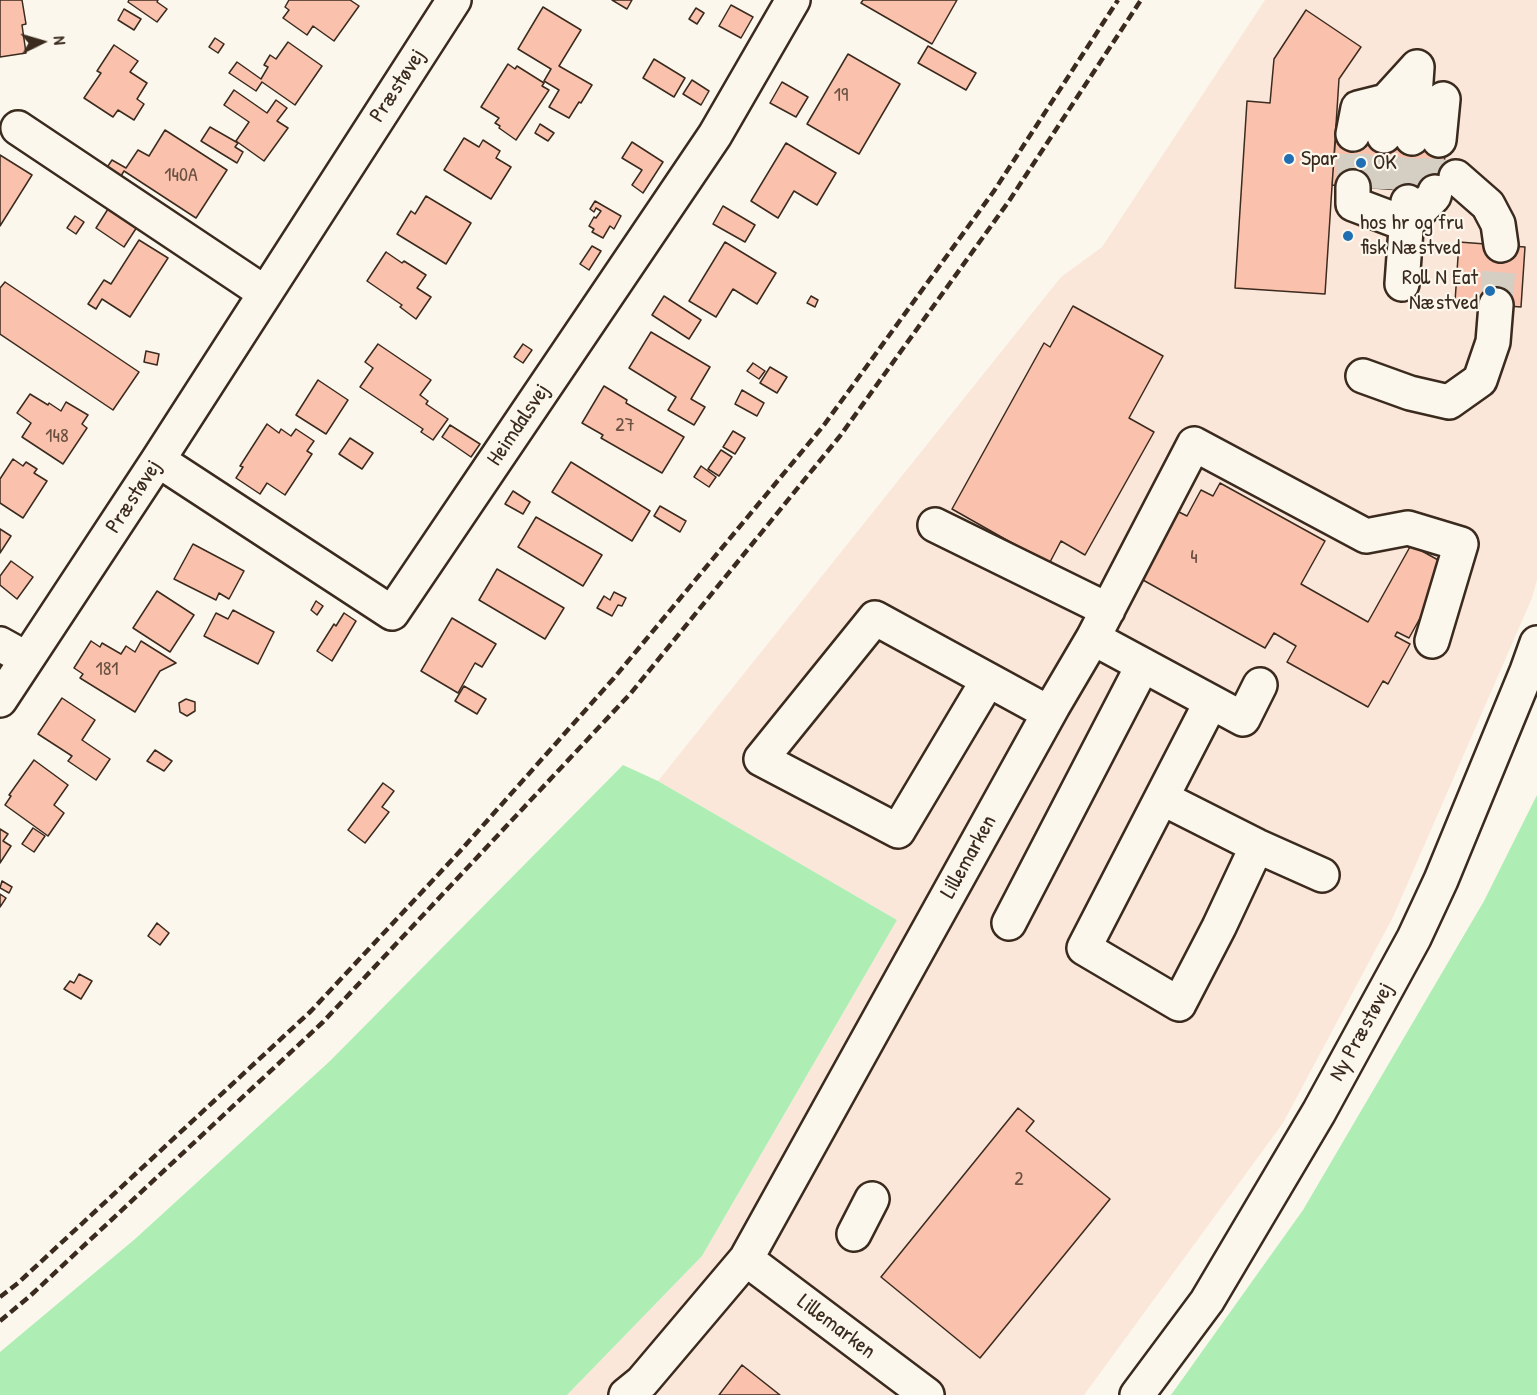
<!DOCTYPE html>
<html>
<head>
<meta charset="utf-8">
<style>
  body { margin:0 }
  #map { position:relative; width:1537px; height:1395px; overflow:hidden; background:#fbf7ec; font-family:"Patrick Hand",sans-serif }
  canvas { display:block }
  .north { position:absolute; left:12px; top:12px; width:60px; height:60px; -webkit-text-stroke:4px #fbf7ec; paint-order:stroke; rotate:85deg; font-size:16px; font-weight:700; line-height:24px; text-align:center; color:#3b2a1e }
  .north::after { content:''; display:block; margin:auto; width:21px; height:27px; background:#3b2a1e; clip-path:polygon(50% 0,100% 100%,50% 72%,0 100%) }
</style>
</head>
<body>
<div id="map">
<canvas width="1537" height="1395"></canvas>
<div class="north">N</div>
</div>
<script>
const c = document.querySelector('canvas').getContext('2d');
c.lineJoin = 'round';
function fillPath(path, color) { c.fillStyle = color; c.fill(path, 'evenodd'); }
const poly = rows => new Path2D(rows.map(r => 'M' + r).join(''));
function stroke(path, color, width, dash) { c.strokeStyle = color; c.lineWidth = width; c.lineCap = dash ? 'butt' : 'round'; c.setLineDash(dash || []); c.stroke(path); }
function label(font, color, halo, rows, align = 'center') {
  c.font = font + ' "Patrick Hand",sans-serif'; c.lineWidth = 4.5; c.setLineDash([]); c.textBaseline = 'middle'; c.strokeStyle = halo; c.fillStyle = color; for (const [text, x, y, turn = 0] of rows) {
    c.save(); c.translate(x, y); c.rotate((+turn || 0) * Math.PI / 180); c.textAlign = isNaN(turn) ? turn : align; if (halo) c.strokeText(text, 0, 0); c.fillText(text, 0, 0); c.restore();
  }
}
fillPath(poly([
  [1265,0,1537,0,1537,580,1532,598,1393,917,1283,1123,1084,1395,567,1395,702,1256,897,920,658,781,1061,277,1102,247]
]), '#fbe7d9');
fillPath(poly([
  [623,765,658,781,897,920,702,1256,567,1395,0,1395,0,1352,135,1239,330,1061],
  [1537,795,1537,1395,1171,1395,1303,1210,1484,901]
]), '#aeeeb5');
const building = poly([
  [0,0,22,0,26,24,22,25,26,53,0,57,0,0],
  [129,0,158,0,157,2,167,9,157,22,128,2,129,0],
  [289,0,350,0,359,6,334,41,313,26,307,35,283,18,289,10,285,7,289,0],
  [612,0,632,0,627,9,612,0],
  [863,0,957,0,932,44,861,3,863,0],
  [731,5,753,17,741,38,719,26,731,5],
  [543,7,581,30,559,66,592,85,581,103,579,102,569,118,549,107,559,90,544,81,551,69,518,49,543,7],
  [696,8,704,13,697,24,689,19,696,8],
  [124,9,141,19,134,30,118,20,124,9],
  [1306,10,1361,47,1339,79,1325,294,1235,288,1247,101,1270,103,1274,59,1306,10],
  [215,38,224,44,218,53,209,47,215,38],
  [288,42,322,66,295,105,262,82,256,91,229,73,237,62,261,79,268,67,264,65,270,55,276,59,288,42],
  [114,45,138,61,130,72,147,83,137,99,144,104,134,120,118,110,113,117,84,98,101,73,97,71,114,45],
  [928,46,976,73,966,90,918,63,928,46],
  [848,54,900,84,859,154,807,124,848,54],
  [654,59,685,78,674,97,643,78,654,59],
  [508,64,515,69,517,66,544,83,542,86,549,90,516,140,499,128,500,126,495,123,499,118,481,107,508,64],
  [692,80,709,91,701,105,683,94,692,80],
  [782,82,808,97,796,117,770,103,782,82],
  [234,90,267,113,276,100,287,108,277,121,288,128,264,161,236,141,249,122,224,105,234,90],
  [540,124,554,133,548,141,535,133,540,124],
  [210,127,238,143,235,147,243,152,237,163,201,141,210,127],
  [165,130,227,170,196,218,124,171,118,181,104,172,112,160,126,168,138,150,149,156,165,130],
  [1336,133,1446,141,1442,193,1332,185,1336,133],
  [464,138,479,147,483,140,500,151,496,158,511,167,491,199,444,170,464,138],
  [632,142,663,162,643,193,632,185,642,170,622,158,632,142],
  [786,143,836,173,817,205,794,191,778,218,751,201,786,143],
  [0,155,32,175,0,226,0,155],
  [426,196,471,223,446,264,397,234,411,211,415,214,426,196],
  [595,201,621,216,614,229,610,226,603,238,592,232,594,229,589,226,594,217,596,218,601,211,596,208,594,212,590,209,595,201],
  [723,206,755,225,745,242,713,224,723,206],
  [108,209,137,227,124,247,96,228,108,209],
  [75,216,84,222,76,234,67,228,75,216],
  [139,240,168,258,130,317,102,299,96,309,88,304,104,280,111,284,139,240],
  [725,242,776,273,757,304,733,289,716,317,689,301,725,242],
  [1459,242,1525,247,1521,307,1455,302,1459,242],
  [592,246,601,251,589,270,580,264,592,246],
  [386,252,402,263,404,261,426,275,417,288,431,297,416,319,400,307,402,305,367,281,386,252],
  [5,282,139,372,113,410,0,334,0,288,5,282],
  [664,296,701,320,689,339,652,315,664,296],
  [811,296,818,300,815,307,807,303,811,296],
  [1073,306,1163,356,1129,418,1154,432,1085,555,1061,541,1049,564,952,509,1044,343,1050,347,1073,306],
  [651,332,710,367,691,399,705,407,694,425,668,410,676,397,629,368,651,332],
  [378,344,431,380,420,395,428,401,426,404,448,419,433,440,421,432,423,429,360,387,373,368,365,362,378,344],
  [523,344,532,350,523,363,514,357,523,344],
  [146,351,159,354,157,365,144,362,146,351],
  [753,363,765,371,759,379,747,371,753,363],
  [770,367,787,377,777,393,760,383,770,367],
  [318,380,348,400,326,434,296,415,318,380],
  [604,386,627,400,626,403,684,437,662,473,601,438,603,435,582,423,604,386],
  [742,390,764,403,757,416,735,404,742,390],
  [30,394,48,405,49,403,61,411,66,402,88,415,82,424,87,428,63,464,22,437,31,423,17,413,30,394],
  [267,424,279,433,281,429,291,436,296,429,314,441,307,451,312,454,285,495,267,483,260,494,236,478,243,467,240,466,267,424],
  [450,425,480,444,471,457,442,437,450,425],
  [733,431,745,438,735,454,723,447,733,431],
  [350,438,373,453,362,469,339,454,350,438],
  [721,450,732,457,719,476,708,469,721,450],
  [13,459,23,466,26,462,37,469,34,473,47,481,23,518,0,503,0,479,13,459],
  [571,462,650,511,632,541,552,492,571,462],
  [701,466,716,477,709,487,694,477,701,466],
  [1220,483,1325,541,1301,584,1368,622,1411,545,1449,566,1409,638,1397,632,1395,636,1410,644,1388,684,1383,681,1368,707,1287,662,1296,646,1274,633,1265,648,1134,575,1171,508,1187,516,1201,490,1213,496,1220,483],
  [513,491,530,502,523,514,505,504,513,491],
  [660,506,686,521,680,532,654,516,660,506],
  [536,517,602,555,583,586,518,547,536,517],
  [0,529,11,536,0,553,0,529],
  [193,544,244,571,229,599,219,593,216,600,174,579,193,544],
  [11,561,33,577,17,599,0,585,0,576,11,561],
  [497,569,564,608,545,639,479,600,497,569],
  [157,591,194,615,170,652,133,628,157,591],
  [614,592,626,598,622,606,618,605,612,616,597,608,604,596,610,600,614,592],
  [316,601,323,606,317,615,311,610,316,601],
  [233,610,274,632,258,664,204,636,216,613,228,619,233,610],
  [344,613,356,621,332,661,317,651,334,624,336,626,344,613],
  [452,618,496,644,482,667,475,663,458,693,421,671,452,618],
  [91,641,100,647,102,643,121,654,126,646,135,652,141,641,176,663,160,671,135,712,80,678,83,674,74,668,91,641],
  [464,686,486,699,477,714,455,701,464,686],
  [62,698,95,720,82,740,110,759,96,780,68,761,72,756,38,734,62,698],
  [186,699,195,702,195,711,187,716,180,712,179,703,186,699],
  [155,750,172,761,164,771,147,761,155,750],
  [34,760,68,785,54,805,64,813,48,836,5,805,11,796,9,795,34,760],
  [383,783,394,791,382,807,389,812,365,843,348,830,383,783],
  [33,828,45,836,34,852,22,844,33,828],
  [0,829,8,834,3,841,11,846,0,863,0,829],
  [2,881,12,887,9,893,0,888,2,881],
  [0,894,6,898,0,907,0,894],
  [157,923,169,933,160,945,148,936,157,923],
  [79,974,92,981,81,999,64,989,70,981,74,983,79,974],
  [1018,1108,1034,1121,1026,1131,1110,1199,980,1358,881,1277,1018,1108],
  [742,1365,780,1395,719,1395,742,1365]
]);
fillPath(building, '#fac2ad');
stroke(building, '#3b2a1e', 1.5);
stroke(poly([
  [1353,187,1353,134],
  [1382,189,1384,136],
  [1408,191,1412,138],
  [1435,192,1439,140],
  [1496,305,1501,245]
]), '#d5cec3', 33, [33, 16]);
const minor = poly([
  [18,128,265,293],
  [1353,134,1358,108,1386,101],
  [1384,136,1386,101,1417,67],
  [1412,138,1417,67],
  [1439,140,1443,99],
  [1456,177,1488,205,1498,224,1501,245],
  [1353,187,1353,204,1406,224,1434,196,1435,192],
  [1402,284,1408,202],
  [1363,376,1410,393,1449,402,1480,380,1493,342,1496,305],
  [158,460,392,613,715,135,793,0],
  [935,525,1108,610],
  [1093,638,1194,444,1366,536,1408,528,1461,544,1432,641],
  [0,644,27,659],
  [988,680,898,831,761,759,875,618,1049,713],
  [0,700,158,460,454,0],
  [1211,702,1084,948,1179,1004,1219,927,1257,846],
  [1162,798,1257,846,1322,875],
  [1009,923,1143,665],
  [854,1234,872,1199],
  [626,1395,642,1382,746,1259],
  [927,1395,746,1259,1053,706,1093,638,1243,719,1260,685],
  [1137,1395,1207,1301,1319,1112,1414,938,1441,880,1527,671,1537,643]
]);
stroke(minor, '#3b2a1e', 38);
stroke(minor, '#fbf7ec', 33);
stroke(poly([
  [0,1297,18,1283,311,1011,462,849,614,678,824,425,994,191,1118,0],
  [0,1321,30,1296,323,1022,631,693,840,436,1009,201,1141,0]
]), '#3b2a1e', 4.5, [9, 4.5]);
for (const [x, y, r, color] of [
  [1289,159,6,"#1f6fb2"],
  [1361,163,6,"#1f6fb2"],
  [1348,236,6,"#1f6fb2"],
  [1490,291,6,"#1f6fb2"]
]) { const dot = new Path2D(); dot.arc(x, y, r, 0, 2 * Math.PI); c.fillStyle = color; c.fill(dot); stroke(dot, '#fbf7ec', 2); }
label('20px', '#6b5042', null, [
  ["19",841,96],
  ["140A",181,176],
  ["27",625,426],
  ["148",57,437],
  ["4",1194,558],
  ["181",107,670],
  ["2",1019,1180]
]);
label('22px', '#3b2a1e', '#fbf7ec', [
  ["Præstøvej",398,86,-57],
  ["Heimdalsvej",519,425,-56],
  ["Præstøvej",134,497,-57],
  ["Lillemarken",969,857,-61],
  ["Ny Præstøvej",1362,1032,-61],
  ["Lillemarken",836,1327,37]
]);
label('22px', '#3b2a1e', '#fbf7ec', [
  ["Spar",1301,159],
  ["OK",1373,163],
  ["hos hr og fru",1360,223],
  ["fisk Næstved",1360,248],
  ["Roll N Eat",1478,278,"right"],
  ["Næstved",1478,303,"right"]
], 'left');
</script>
</body>
</html>
